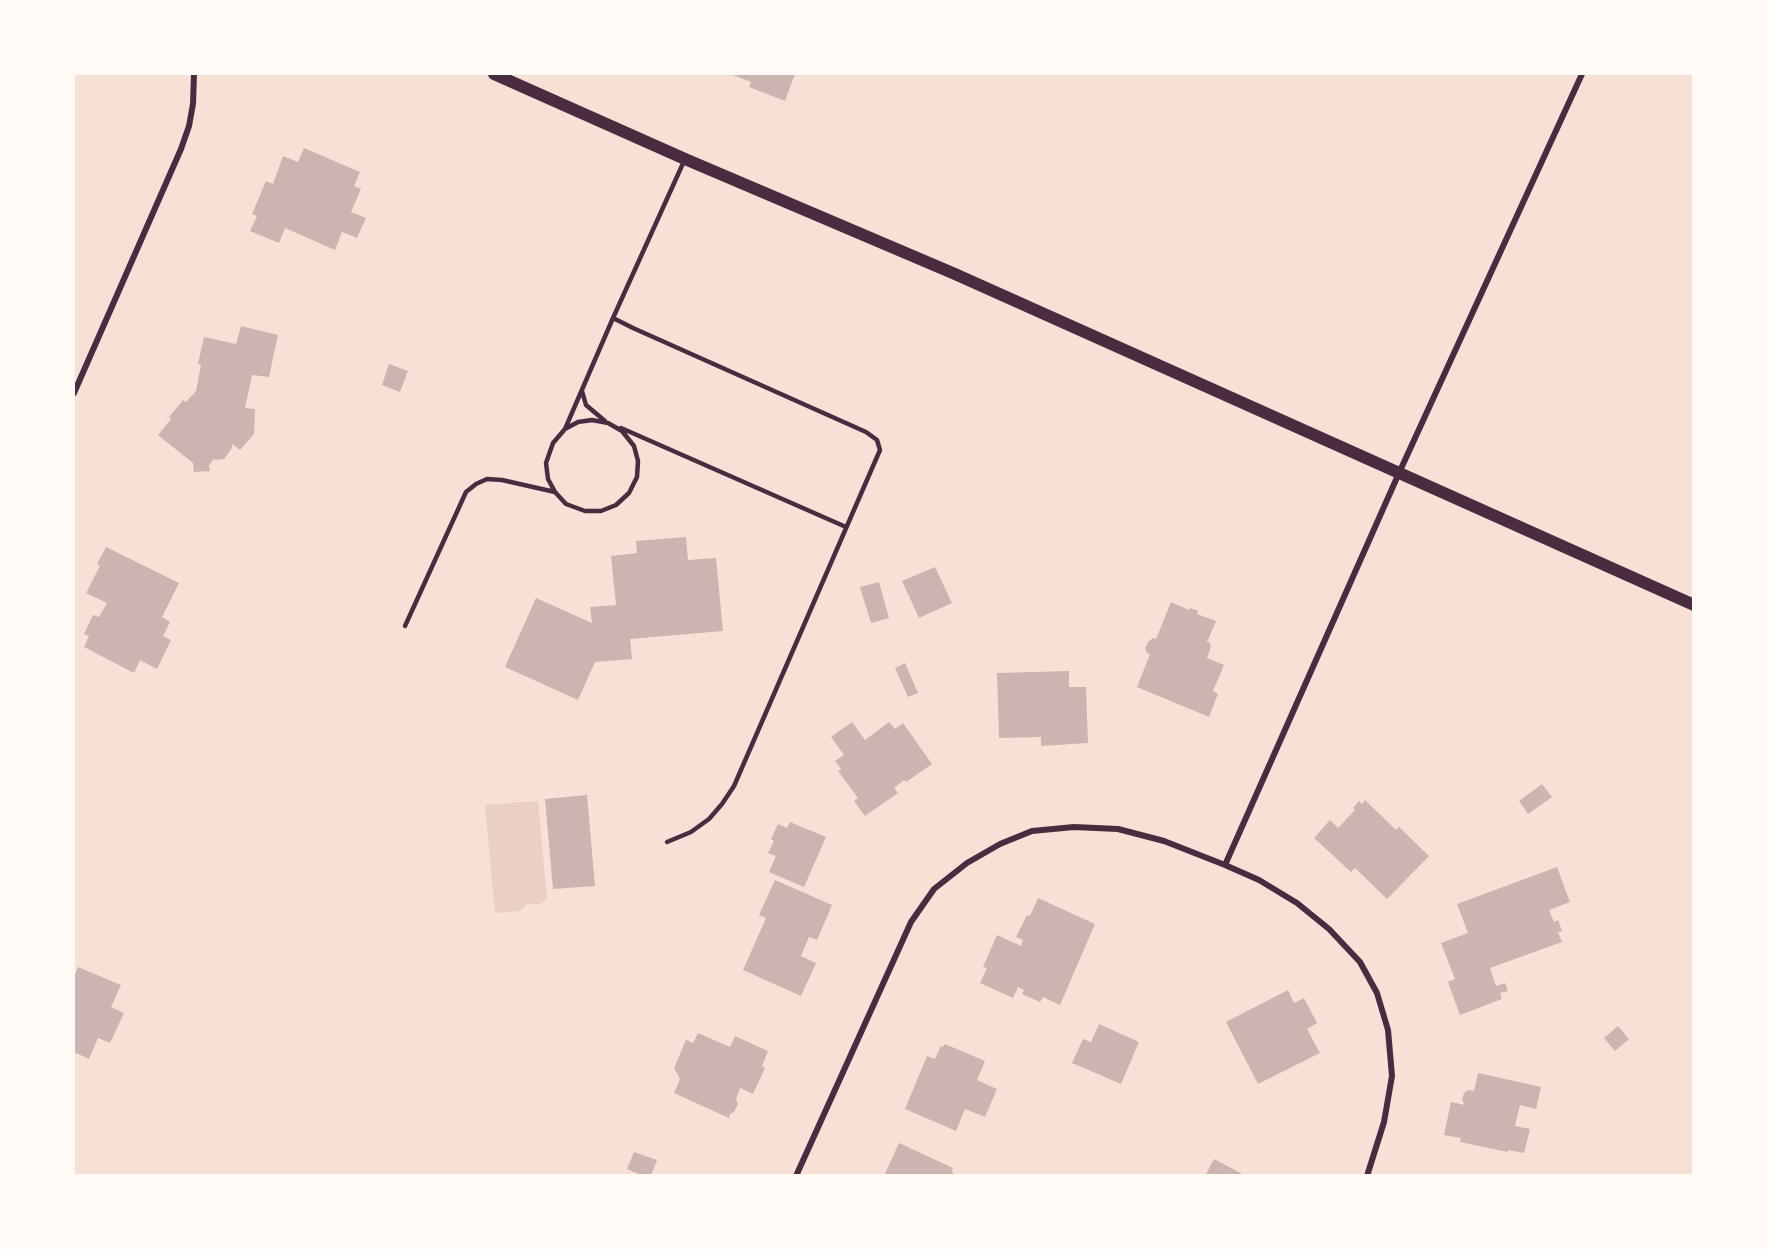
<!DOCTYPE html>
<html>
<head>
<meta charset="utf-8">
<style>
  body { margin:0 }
  #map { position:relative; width:1767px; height:1249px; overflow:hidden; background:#f7e1d7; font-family:"Space Grotesk",sans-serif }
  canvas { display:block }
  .frame { position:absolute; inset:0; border:75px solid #fffaf5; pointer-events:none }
</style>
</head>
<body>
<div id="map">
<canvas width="1767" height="1249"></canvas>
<div class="frame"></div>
</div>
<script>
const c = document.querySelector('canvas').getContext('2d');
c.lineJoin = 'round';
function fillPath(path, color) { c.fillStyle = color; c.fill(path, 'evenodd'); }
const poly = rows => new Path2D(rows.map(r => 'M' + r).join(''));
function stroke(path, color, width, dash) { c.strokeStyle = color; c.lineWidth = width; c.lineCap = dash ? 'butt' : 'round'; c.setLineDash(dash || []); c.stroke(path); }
fillPath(poly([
  [538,801,547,899,541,904,527,904,520,911,495,913,485,805]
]), '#ebcfc5');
fillPath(poly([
  [730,74,795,74,785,101,749,87,751,82],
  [304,148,360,172,354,186,361,189,351,212,366,218,357,238,342,232,335,250,285,228,279,243,250,231,257,216,252,214,266,181,273,184,283,156,298,162],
  [241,326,278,335,269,377,252,375,245,408,255,409,254,434,240,450,232,444,232,448,224,459,216,460,214,459,209,465,210,471,194,472,193,463,158,435,171,419,169,417,183,400,186,402,196,391,201,365,198,364,204,337,236,344],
  [389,364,408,371,400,392,382,385],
  [686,537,688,560,716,558,723,631,630,639,632,659,595,662,578,700,505,667,536,598,592,623,590,607,616,605,611,556,637,553,636,541],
  [106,547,179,583,162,617,170,622,163,636,171,640,157,669,140,660,134,673,84,647,89,636,84,634,93,615,99,617,107,603,86,593,100,566,97,564],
  [935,567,952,603,919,618,902,581],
  [879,582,889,618,871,623,860,587],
  [1171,602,1189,610,1190,608,1198,611,1197,614,1216,621,1208,640,1206,641,1209,642,1211,646,1207,658,1224,665,1213,691,1218,694,1209,717,1137,687,1150,654,1147,653,1145,648,1148,642,1153,638,1156,639],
  [905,663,918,693,908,697,895,668],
  [1069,671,1069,687,1086,687,1088,743,1041,746,1041,737,999,738,997,673],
  [852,722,865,740,889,722,895,729,903,723,932,764,906,782,904,780,894,788,898,793,865,816,854,801,858,798,838,771,841,769,835,761,844,755,831,737],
  [1542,784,1552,797,1528,814,1519,801],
  [587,795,595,886,553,889,545,799],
  [1365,800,1396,830,1399,827,1429,856,1387,899,1355,868,1351,872,1314,838,1330,820,1338,828,1355,810,1353,808,1359,801,1362,804],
  [790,822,826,837,804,887,769,872,776,856,768,853,774,841,771,839,778,824,787,828],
  [1557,867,1570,902,1549,910,1554,922,1558,920,1562,931,1558,932,1562,942,1490,968,1496,986,1505,983,1508,991,1500,993,1502,999,1460,1015,1448,982,1455,979,1441,943,1468,933,1457,904],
  [775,880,832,905,817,940,809,937,801,956,816,963,801,996,743,970,766,918,759,915],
  [1038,898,1095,924,1060,1005,1043,997,1040,1002,1022,994,1024,990,1018,987,1013,998,980,983,987,968,983,967,997,935,1021,946,1023,940,1016,937,1027,915,1030,916],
  [78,967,121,985,111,1007,124,1013,110,1043,98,1038,89,1059,74,1052,74,977],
  [1288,990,1294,1003,1304,998,1317,1023,1307,1029,1320,1053,1258,1084,1226,1022],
  [1099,1024,1139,1042,1121,1084,1072,1063,1083,1039,1091,1042],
  [1618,1026,1629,1039,1615,1051,1604,1038],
  [698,1033,730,1047,735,1036,768,1051,762,1066,765,1068,753,1094,740,1088,736,1099,738,1104,734,1112,730,1114,729,1118,674,1093,680,1079,674,1068,686,1040,693,1043],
  [945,1044,985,1061,977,1080,997,1089,985,1117,965,1109,956,1131,905,1109,927,1056,935,1059,941,1046,943,1047],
  [1478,1073,1541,1087,1536,1109,1520,1105,1515,1126,1530,1129,1524,1153,1508,1150,1508,1152,1460,1142,1461,1138,1444,1135,1451,1102,1465,1105,1462,1100,1464,1093,1468,1090,1474,1091],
  [899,1143,953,1168,952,1171,954,1176,885,1174],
  [634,1152,657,1160,651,1176,643,1176,627,1169],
  [1214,1159,1246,1176,1205,1176]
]), '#ccb4b1');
stroke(poly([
  [613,318,685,159],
  [582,391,586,405,605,421],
  [621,428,846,527],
  [565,429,613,318,633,328,866,432,877,440,880,450,734,786,722,804,709,819,691,832,667,842],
  [405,626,466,492,476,484,487,479,502,480,555,492,566,504,585,511,601,511,616,505,629,493,637,477,638,461,634,446,622,431,608,423,592,420,578,422,565,429,553,443,546,463,548,479,555,492]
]), '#4a2c40', 4.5);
stroke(poly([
  [74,393,181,149,189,126,193,104,194,74],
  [1225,865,1399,473,1582,74],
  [796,1176,911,922,934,889,967,863,1000,844,1032,831,1074,827,1118,829,1164,841,1225,865,1259,880,1297,903,1329,929,1360,962,1377,993,1388,1030,1392,1076,1384,1122,1367,1176]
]), '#4a2c40', 6);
stroke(poly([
  [494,74,685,159,955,274,1694,605]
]), '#4a2c40', 12);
</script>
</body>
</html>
